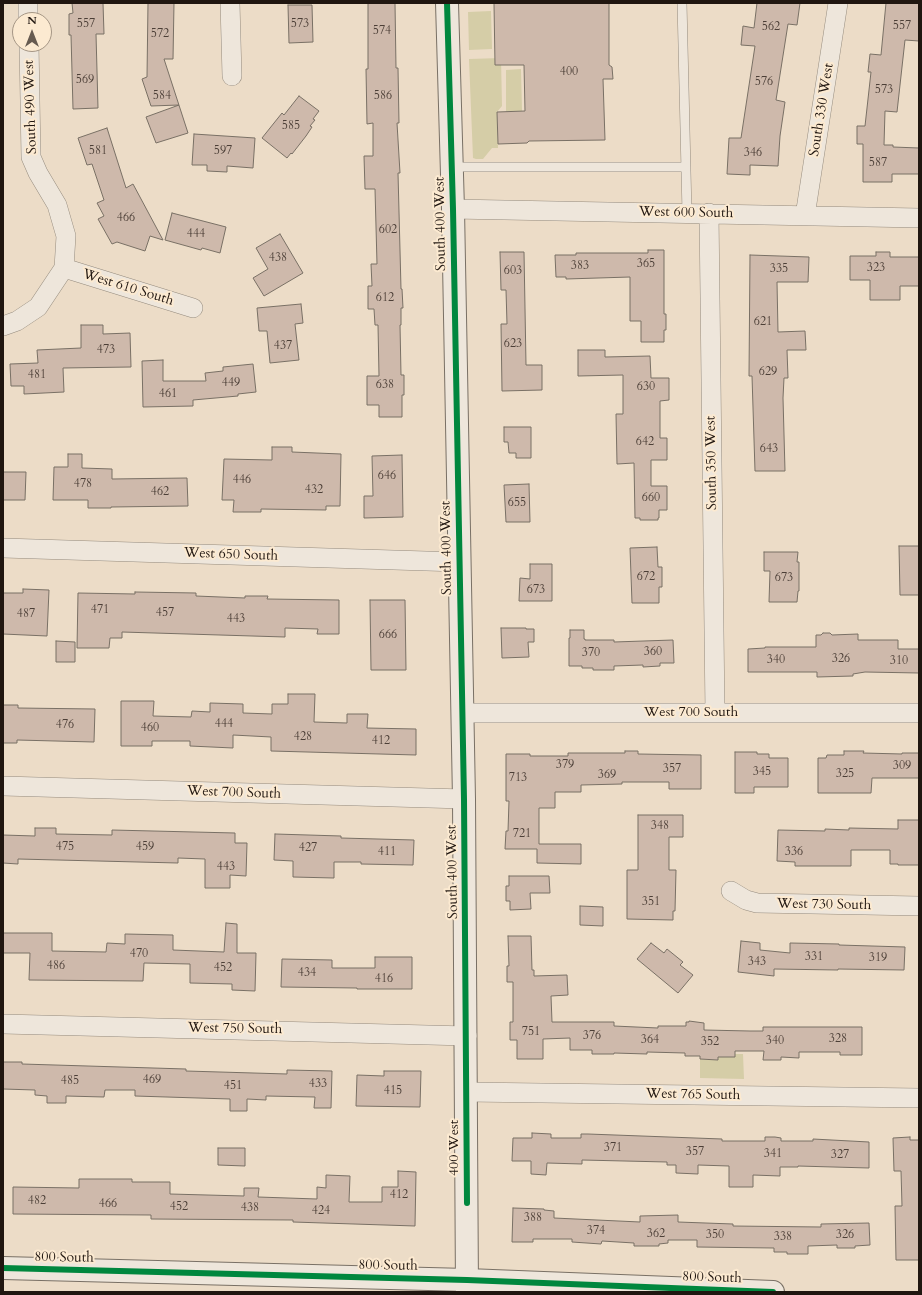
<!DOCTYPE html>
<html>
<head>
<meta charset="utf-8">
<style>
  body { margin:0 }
  #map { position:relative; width:922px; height:1295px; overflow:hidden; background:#ecdcc7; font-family:Cardo,serif }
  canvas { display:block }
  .frame { position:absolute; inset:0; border:4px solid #201610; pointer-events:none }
  .north { position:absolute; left:12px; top:12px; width:40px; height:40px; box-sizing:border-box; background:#fcead1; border:1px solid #a49584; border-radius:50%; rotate:0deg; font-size:11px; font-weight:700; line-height:16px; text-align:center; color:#201610 }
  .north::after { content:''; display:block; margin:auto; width:14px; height:18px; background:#675b50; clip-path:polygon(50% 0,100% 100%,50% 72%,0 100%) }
</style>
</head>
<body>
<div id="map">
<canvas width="922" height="1295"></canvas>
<div class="frame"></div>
<div class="north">N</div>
</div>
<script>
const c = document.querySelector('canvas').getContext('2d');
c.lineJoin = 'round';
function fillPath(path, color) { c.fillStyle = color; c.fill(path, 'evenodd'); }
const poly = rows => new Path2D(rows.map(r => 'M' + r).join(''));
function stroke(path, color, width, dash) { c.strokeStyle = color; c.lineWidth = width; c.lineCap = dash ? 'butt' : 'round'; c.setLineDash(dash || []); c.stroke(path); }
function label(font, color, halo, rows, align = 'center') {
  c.font = font + ' Cardo,serif'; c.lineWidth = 4; c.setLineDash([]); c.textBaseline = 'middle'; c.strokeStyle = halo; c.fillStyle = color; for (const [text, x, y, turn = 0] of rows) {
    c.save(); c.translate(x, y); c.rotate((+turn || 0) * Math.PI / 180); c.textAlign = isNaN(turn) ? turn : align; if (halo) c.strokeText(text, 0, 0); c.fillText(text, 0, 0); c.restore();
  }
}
fillPath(poly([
  [491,11,492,49,469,50,468,12],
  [501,58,502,106,497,112,498,148,492,148,483,159,476,159,473,158,469,59],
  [521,69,522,111,506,112,506,70],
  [735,1054,743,1054,744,1079,700,1078,700,1059,718,1060,718,1057]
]), '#d5cda7');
const building = poly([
  [72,3,103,3,104,34,96,34,98,108,73,109,71,35,69,35,69,14,73,13,72,3],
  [148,3,174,3,173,59,164,59,188,133,156,143,146,117,179,105,151,106,142,79,147,77,148,3],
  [368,3,395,3,396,68,398,68,399,123,397,123,400,173,398,173,401,289,402,289,403,308,401,308,401,325,400,325,401,375,404,375,404,395,402,395,402,417,379,417,379,405,367,405,367,376,379,376,378,325,375,325,374,309,368,309,368,286,372,286,371,264,377,264,375,189,365,189,364,156,373,156,373,123,367,124,366,69,368,69,368,3],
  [494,3,609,3,609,65,612,67,613,79,603,79,605,140,529,141,527,143,498,144,497,112,525,111,524,65,495,65,494,3],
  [757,3,800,3,797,25,788,24,776,100,785,102,780,136,778,166,750,165,750,175,727,174,729,138,741,138,755,46,741,45,743,26,754,28,757,3],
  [886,3,919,3,919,41,905,40,897,112,885,111,884,145,893,145,893,147,919,148,919,174,892,174,892,182,863,182,863,144,857,144,857,126,865,126,871,72,868,72,870,54,881,55,886,3],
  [288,5,312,5,313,42,289,43,288,5],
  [299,96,319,111,313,119,315,120,310,126,312,127,306,136,292,154,291,153,287,158,262,138,282,113,284,115,299,96],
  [107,128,126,188,133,184,163,240,150,236,145,251,117,242,112,244,98,219,104,216,97,203,104,200,92,164,87,165,78,138,107,128],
  [194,134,255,138,253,168,227,166,227,172,207,171,207,165,192,165,194,134],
  [172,213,226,227,220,253,202,248,201,250,165,240,172,213],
  [280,234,303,273,264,296,253,278,268,269,256,248,280,234],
  [648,250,664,250,664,314,666,314,666,330,664,330,664,342,641,342,641,321,630,321,630,277,566,279,566,277,556,277,555,255,576,255,576,253,648,253,648,250],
  [500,252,524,252,526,365,542,365,542,390,502,391,501,324,507,324,506,290,501,290,500,252],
  [876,252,890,252,890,257,919,257,919,286,900,286,900,300,870,300,870,280,850,280,850,256,876,256,876,252],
  [750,255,809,257,808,282,777,282,778,332,805,331,806,350,787,350,788,378,784,378,783,398,785,471,755,471,752,376,749,376,750,255],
  [301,304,303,323,295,324,299,360,270,363,267,331,259,331,257,308,301,304],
  [81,325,103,325,103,334,130,333,131,367,63,368,64,392,24,394,24,386,11,386,10,364,38,363,37,350,81,348,81,325],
  [578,350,605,350,605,357,650,356,651,378,669,378,669,400,660,401,660,438,667,438,667,460,651,460,651,486,667,486,667,510,659,510,659,518,658,518,658,520,640,520,640,518,635,518,634,463,617,464,616,414,623,414,623,375,578,376,578,350],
  [163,360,163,381,206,381,205,373,223,371,223,367,253,364,256,392,238,394,238,396,193,400,193,406,143,407,142,361,163,360],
  [504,427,531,427,531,458,516,458,516,453,509,453,508,442,504,442,504,427],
  [272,447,292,447,292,452,341,454,340,506,326,506,326,510,261,509,261,512,233,512,234,500,222,500,224,459,272,460,272,447],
  [68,454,82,454,82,468,112,469,112,479,187,478,188,506,111,507,111,508,88,508,88,500,53,500,54,467,68,467,68,454],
  [402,455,403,517,364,518,364,496,373,496,372,456,402,455],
  [3,472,26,472,25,500,3,500,3,472],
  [529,484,530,522,506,522,504,485,529,484],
  [899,546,919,546,919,595,900,595,899,546],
  [657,547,658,567,662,567,662,587,659,587,659,603,632,603,630,548,657,547],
  [764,552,798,552,797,562,799,562,799,591,798,591,797,602,769,602,770,571,764,571,764,552],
  [530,564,552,564,552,601,519,601,520,578,530,579,530,564],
  [23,589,49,590,47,636,3,634,3,593,23,593,23,589],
  [135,592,196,593,196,596,245,598,245,596,268,596,267,599,339,600,339,634,317,634,318,629,285,628,285,637,122,632,122,638,110,638,109,648,77,648,78,593,135,594,135,592],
  [370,600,405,600,406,670,371,670,370,600],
  [501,628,526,628,526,629,534,629,534,642,528,642,529,657,502,658,501,628],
  [570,630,584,630,584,639,585,639,585,640,614,640,614,642,673,640,674,663,660,663,660,666,643,667,643,665,614,666,614,670,593,670,593,668,582,668,582,666,569,666,569,638,570,638,570,630],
  [823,633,830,633,832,635,858,634,858,640,898,640,898,649,919,649,919,673,865,672,853,674,853,676,817,677,817,672,748,672,748,649,765,648,765,647,816,647,816,635,821,635,823,633],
  [56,641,75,642,75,662,56,662,56,641],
  [288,694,315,694,314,722,347,723,347,714,368,714,367,728,416,729,416,755,271,751,271,737,233,735,233,748,190,746,190,741,152,741,152,746,121,746,121,701,154,701,153,716,191,717,192,711,210,712,210,703,243,704,243,713,272,714,272,704,288,704,288,694],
  [3,705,18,705,18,708,95,709,94,742,17,740,17,743,3,743,3,705],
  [625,751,638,751,638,754,701,755,701,789,669,789,669,782,622,782,622,784,581,785,581,792,555,792,555,808,539,808,539,844,581,844,581,864,537,863,537,849,505,849,506,831,508,831,509,801,506,801,506,754,530,754,530,756,568,756,568,753,625,753,625,751],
  [844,751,864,751,863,753,902,754,902,753,919,753,919,778,872,778,871,793,818,793,818,758,826,758,827,755,844,755,844,751],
  [735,752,757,752,757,754,769,754,769,758,788,758,788,787,754,787,754,793,735,793,735,752],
  [638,815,683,815,683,837,669,837,669,870,676,870,675,911,673,911,673,920,627,919,627,870,638,870,638,815],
  [898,820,919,820,919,865,898,865,898,864,890,864,890,850,851,850,851,866,795,866,795,862,777,861,778,830,825,831,825,829,849,830,849,828,898,829,898,820],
  [35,828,56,828,56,834,112,835,112,830,235,833,235,843,247,843,246,876,230,875,230,888,205,888,205,859,178,858,178,863,18,859,18,864,3,863,3,835,35,836,35,828],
  [275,834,341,836,341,838,414,840,413,865,361,864,361,862,334,862,334,878,293,877,293,861,274,860,275,834],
  [509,876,549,876,550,893,530,893,531,909,510,910,510,901,506,901,506,886,509,886,509,876],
  [580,906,603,907,603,926,580,925,580,906],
  [226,923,237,924,237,953,256,953,255,991,232,990,232,984,190,983,190,964,144,963,143,981,29,980,30,953,3,953,3,933,52,933,52,951,106,952,107,943,125,944,125,934,173,935,173,950,224,952,226,923],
  [508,936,531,936,532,970,534,970,534,976,567,975,568,995,551,996,552,1022,614,1022,614,1026,658,1028,658,1026,686,1026,686,1022,689,1022,689,1021,704,1023,704,1030,750,1031,763,1031,763,1027,862,1027,862,1055,840,1055,840,1052,799,1052,799,1058,781,1057,781,1060,763,1060,764,1051,735,1051,735,1057,718,1057,718,1060,700,1059,700,1056,685,1056,685,1053,647,1052,647,1054,614,1053,614,1054,592,1054,592,1050,570,1050,570,1038,543,1039,543,1059,517,1059,517,1040,510,1040,510,1022,513,1022,513,982,507,982,507,966,509,966,508,936],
  [741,941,760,943,760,950,790,953,790,943,839,944,839,945,905,947,904,970,838,969,838,970,774,969,774,976,738,972,741,941],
  [651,943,664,953,667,949,683,962,680,965,693,975,678,993,637,959,651,943],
  [375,957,412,957,412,989,357,989,357,988,281,987,282,959,332,960,332,968,375,968,375,957],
  [3,1062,22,1062,22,1064,186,1069,186,1071,287,1074,287,1070,332,1071,331,1108,314,1108,315,1097,266,1096,266,1100,247,1099,247,1111,230,1111,230,1099,135,1096,135,1090,105,1090,104,1097,66,1096,66,1103,47,1103,47,1096,35,1095,35,1090,3,1089,3,1062],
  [384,1071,421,1071,420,1107,356,1106,357,1075,384,1076,384,1071],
  [532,1133,551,1134,551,1138,581,1138,581,1134,588,1134,722,1139,722,1141,765,1141,765,1137,775,1137,781,1138,781,1141,813,1141,813,1139,869,1142,869,1168,798,1166,798,1167,780,1167,780,1176,753,1175,753,1187,729,1187,729,1166,698,1165,698,1174,676,1173,676,1165,667,1165,667,1162,582,1160,582,1164,547,1163,546,1175,531,1174,531,1161,512,1161,513,1138,532,1138,532,1133],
  [910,1137,910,1140,919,1140,919,1260,896,1260,895,1206,902,1206,901,1171,894,1171,893,1138,910,1137],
  [218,1148,245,1148,245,1166,218,1165,218,1148],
  [398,1171,416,1172,415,1226,293,1222,293,1220,151,1219,151,1215,13,1214,13,1187,79,1188,79,1179,132,1179,132,1182,170,1182,170,1194,244,1196,244,1188,259,1188,258,1197,317,1199,317,1187,326,1188,326,1175,350,1176,349,1202,382,1202,382,1187,398,1187,398,1171],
  [513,1208,544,1209,544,1210,554,1211,554,1218,640,1222,640,1216,678,1215,678,1222,733,1224,733,1226,821,1227,821,1224,869,1223,870,1245,855,1246,855,1248,837,1248,837,1245,808,1246,808,1254,787,1254,787,1252,774,1252,774,1248,697,1247,697,1240,668,1240,668,1243,659,1244,659,1246,634,1246,634,1243,602,1241,601,1244,572,1242,572,1239,533,1239,533,1242,512,1242,513,1208]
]);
fillPath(building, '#ceb9ab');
stroke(building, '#797065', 1);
const lane = poly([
  [682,3,687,213],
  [452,167,686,167]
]);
const street = poly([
  [28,3,28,20],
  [230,3,232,76],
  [453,209,919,218],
  [709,213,715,713],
  [805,216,838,3],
  [64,268,193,308],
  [3,326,17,321,38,307,64,268,66,236,57,205,38,173,31,157,29,44],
  [3,548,459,562],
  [463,713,919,713],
  [3,786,464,799],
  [731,891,746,900,757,903,919,906],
  [3,1024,467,1036],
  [467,1092,919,1098]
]);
const secondary = poly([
  [447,3,453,209,464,799,467,1292],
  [3,1268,467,1280,773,1292]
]);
stroke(lane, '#958b7e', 10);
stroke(street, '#958b7e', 20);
stroke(secondary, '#797065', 24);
stroke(lane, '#eee6db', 9);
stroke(street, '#eee6db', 19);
stroke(secondary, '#eee6db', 22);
stroke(poly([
  [447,3,453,209,464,799,467,1203],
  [3,1268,467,1280,773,1292]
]), '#00873e', 6);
label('12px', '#4c3f37', null, [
  ["557",86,24],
  ["573",300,24],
  ["557",902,26],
  ["562",771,27],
  ["574",382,31],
  ["572",160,34],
  ["400",569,72],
  ["569",85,80],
  ["576",764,82],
  ["573",884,90],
  ["584",162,96],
  ["586",383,96],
  ["585",291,126],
  ["581",98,151],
  ["597",223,151],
  ["346",753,153],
  ["587",878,163],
  ["466",126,218],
  ["602",388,230],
  ["444",196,234],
  ["438",278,258],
  ["365",646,264],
  ["383",580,266],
  ["323",876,268],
  ["335",779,269],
  ["603",513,271],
  ["612",385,298],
  ["621",763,322],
  ["623",513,344],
  ["437",283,346],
  ["473",106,350],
  ["629",768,372],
  ["481",37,375],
  ["449",231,383],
  ["638",385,385],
  ["630",646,387],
  ["461",168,394],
  ["642",645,442],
  ["643",769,449],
  ["646",387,476],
  ["446",242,480],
  ["478",83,484],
  ["432",314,490],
  ["462",160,492],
  ["660",651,498],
  ["655",517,503],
  ["672",646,577],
  ["673",784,578],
  ["673",536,590],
  ["471",100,610],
  ["457",165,613],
  ["487",26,614],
  ["443",236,619],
  ["666",388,635],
  ["360",653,652],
  ["370",591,653],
  ["326",841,659],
  ["340",776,660],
  ["310",899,661],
  ["444",224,724],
  ["476",65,725],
  ["460",150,728],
  ["428",303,737],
  ["412",381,741],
  ["379",565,765],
  ["309",902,766],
  ["357",672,769],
  ["345",762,772],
  ["325",845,774],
  ["369",607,775],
  ["713",518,778],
  ["348",660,826],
  ["721",522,834],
  ["475",65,847],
  ["459",145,847],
  ["427",308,848],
  ["411",387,852],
  ["336",794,852],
  ["443",226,867],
  ["351",651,902],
  ["470",139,954],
  ["331",814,957],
  ["319",878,958],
  ["343",757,962],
  ["486",56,966],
  ["452",223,968],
  ["434",307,973],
  ["416",384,979],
  ["751",531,1032],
  ["376",592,1036],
  ["328",838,1039],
  ["364",650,1040],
  ["340",775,1041],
  ["352",710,1042],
  ["469",152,1080],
  ["485",70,1081],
  ["433",318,1084],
  ["451",233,1086],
  ["415",393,1091],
  ["371",613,1148],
  ["357",695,1152],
  ["341",773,1154],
  ["327",840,1155],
  ["412",399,1195],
  ["482",37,1201],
  ["466",108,1204],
  ["452",179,1207],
  ["438",250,1208],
  ["424",321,1211],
  ["388",533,1218],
  ["374",596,1231],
  ["362",656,1234],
  ["350",715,1235],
  ["326",845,1235],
  ["338",783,1237]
]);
label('14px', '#201610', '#fcead1', [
  ["South 490 West",31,107,-92],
  ["South 330 West",822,110,-81],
  ["West 600 South",686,213,1],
  ["South 400 West",441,224,-91],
  ["West 610 South",128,288,17],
  ["South 350 West",712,463,-91],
  ["South 400 West",447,548,-91],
  ["West 650 South",231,555,2],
  ["West 700 South",691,713],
  ["West 700 South",234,793,2],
  ["South 400 West",453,872,-91],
  ["West 730 South",824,905,1],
  ["West 750 South",235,1029,1],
  ["West 765 South",693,1095,1],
  ["400 West",455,1148,-90],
  ["800 South",64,1258,1],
  ["800 South",388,1266,1],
  ["800 South",712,1278,2]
]);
</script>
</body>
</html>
